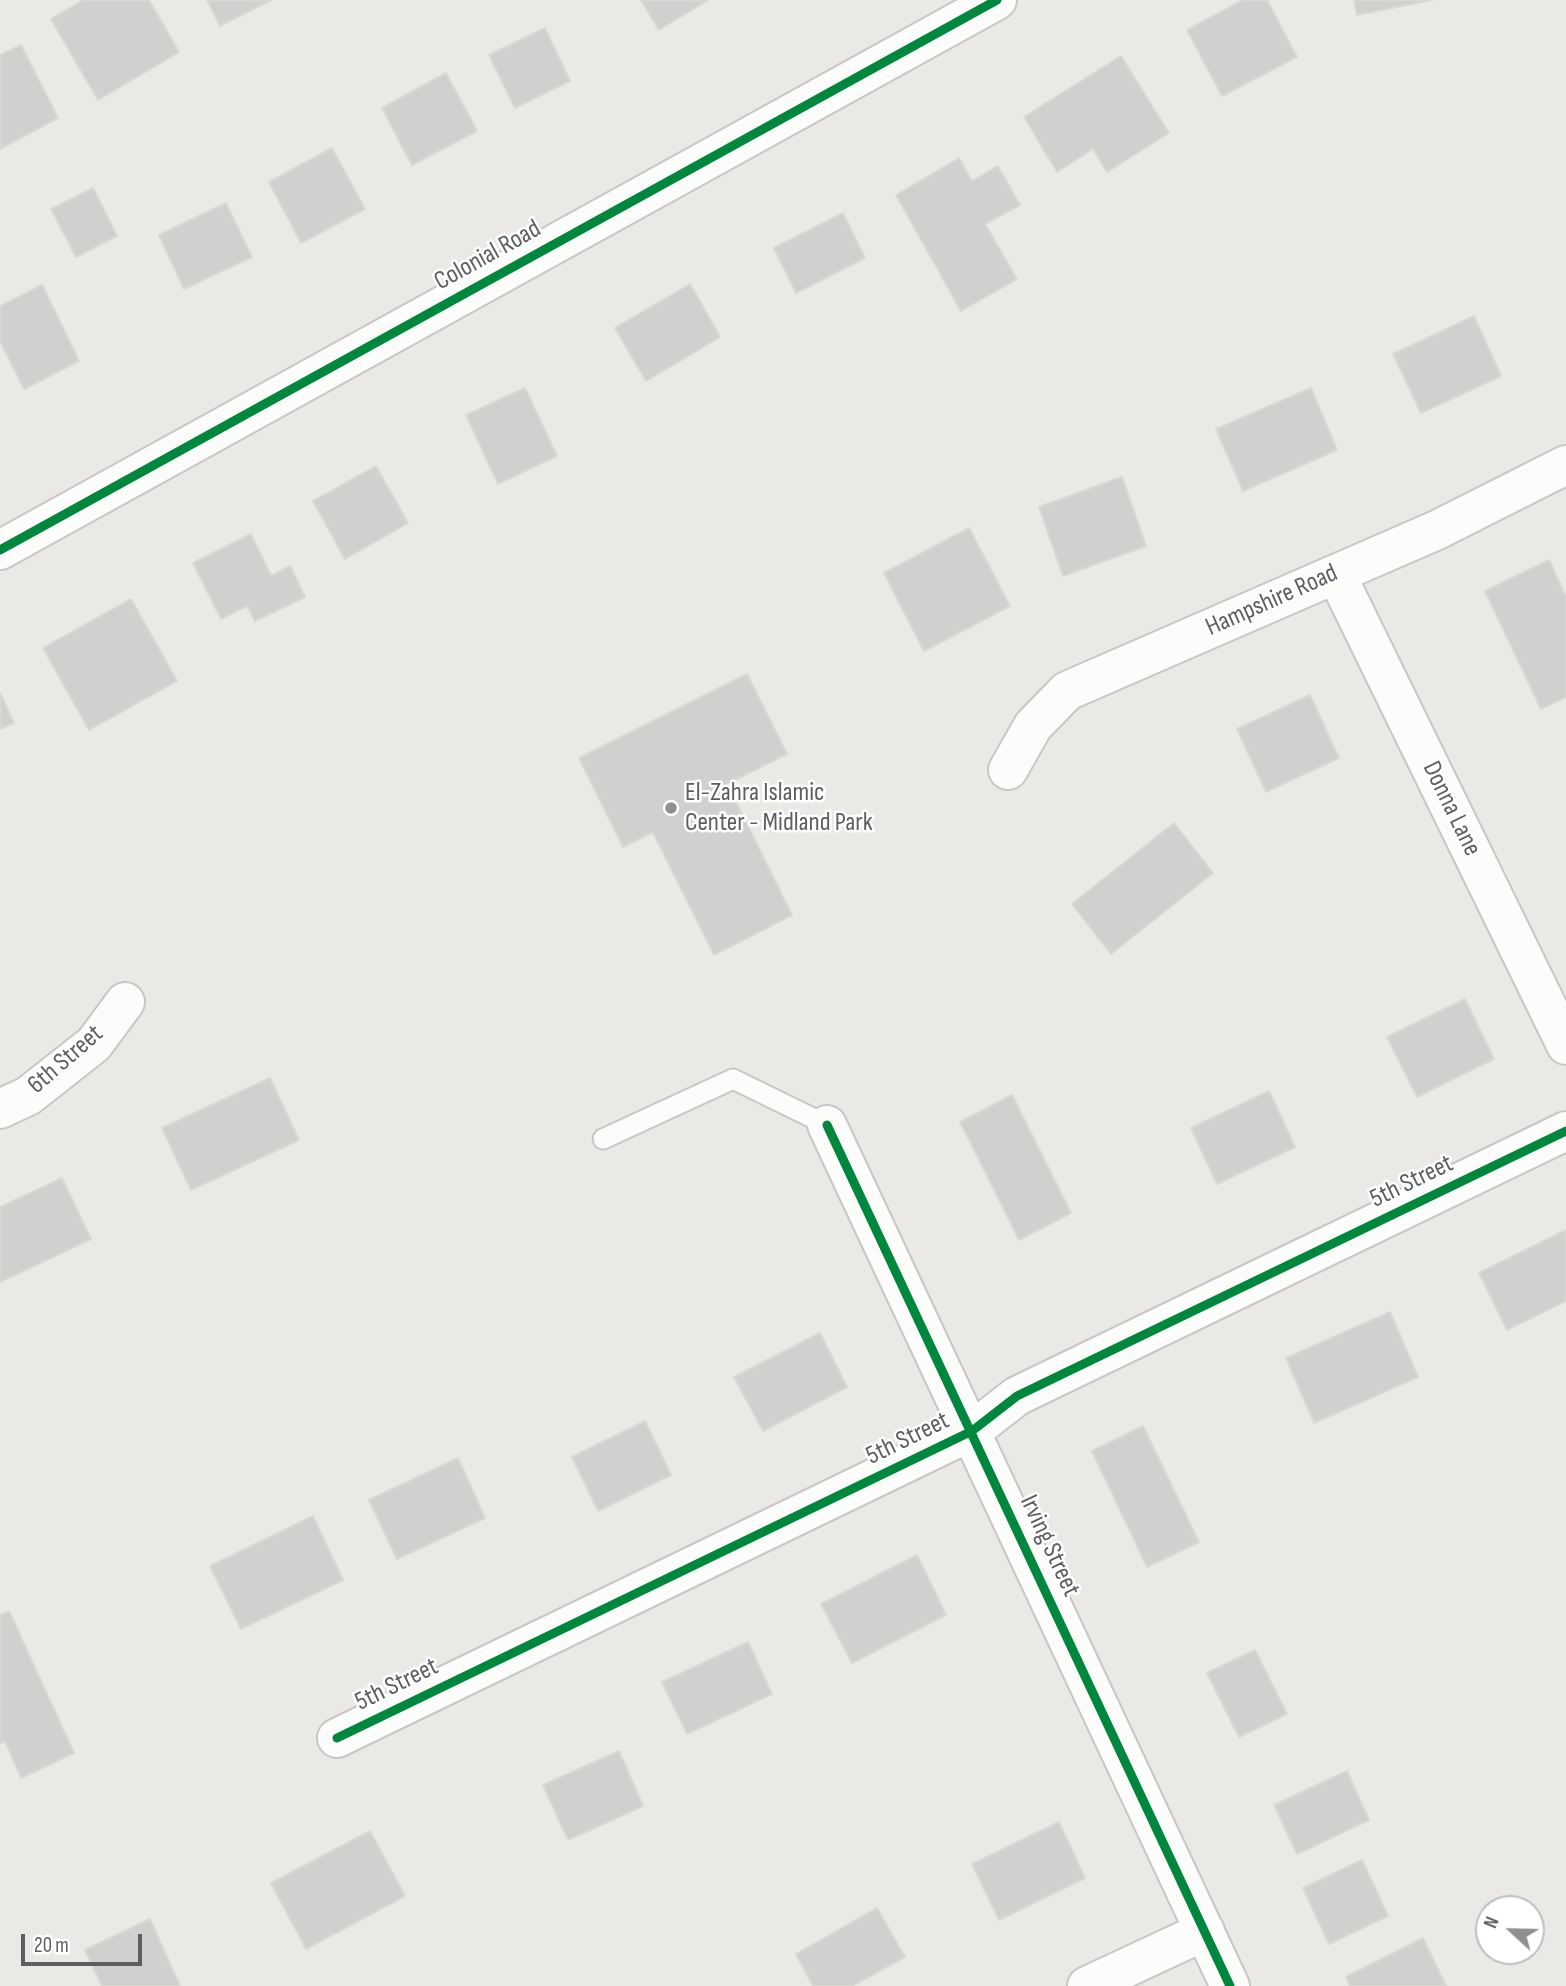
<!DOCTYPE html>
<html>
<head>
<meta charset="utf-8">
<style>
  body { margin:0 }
  #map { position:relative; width:1566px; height:1986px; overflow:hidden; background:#eae9e5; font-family:"Sofia Sans Condensed",sans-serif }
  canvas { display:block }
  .north { position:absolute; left:1475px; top:1895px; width:70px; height:70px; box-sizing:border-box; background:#fff; border:2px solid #bdbfc0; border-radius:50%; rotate:292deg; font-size:19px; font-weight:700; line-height:28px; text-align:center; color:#5b5f62 }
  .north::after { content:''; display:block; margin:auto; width:24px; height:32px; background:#8d8f90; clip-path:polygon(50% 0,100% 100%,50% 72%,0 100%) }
  .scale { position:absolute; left:21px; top:1934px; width:121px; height:32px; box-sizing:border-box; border:4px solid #5b5f62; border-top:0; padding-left:9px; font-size:21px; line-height:24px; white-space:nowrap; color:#5b5f62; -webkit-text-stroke:5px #fff; paint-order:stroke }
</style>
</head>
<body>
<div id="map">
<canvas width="1566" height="1986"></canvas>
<div class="north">N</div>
<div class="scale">20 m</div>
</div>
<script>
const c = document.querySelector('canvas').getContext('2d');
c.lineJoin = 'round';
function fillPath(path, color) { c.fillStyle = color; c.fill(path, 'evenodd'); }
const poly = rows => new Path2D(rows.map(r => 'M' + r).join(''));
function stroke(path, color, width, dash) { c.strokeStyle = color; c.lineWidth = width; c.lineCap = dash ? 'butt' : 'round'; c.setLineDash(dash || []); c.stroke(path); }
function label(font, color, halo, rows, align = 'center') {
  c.font = font + ' "Sofia Sans Condensed",sans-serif'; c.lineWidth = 5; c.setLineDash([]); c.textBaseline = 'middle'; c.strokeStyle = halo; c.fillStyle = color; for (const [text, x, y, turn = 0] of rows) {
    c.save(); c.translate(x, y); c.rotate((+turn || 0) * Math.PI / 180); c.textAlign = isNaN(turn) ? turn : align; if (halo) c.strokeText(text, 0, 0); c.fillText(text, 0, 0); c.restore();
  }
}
const building = poly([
  [83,0,149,0,179,52,98,100,51,19,83,0],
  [207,0,271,0,220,26,207,0],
  [641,0,708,0,659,30,641,0],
  [1243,0,1267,0,1297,57,1222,96,1187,30,1243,0],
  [1354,0,1432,0,1357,15,1354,0],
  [545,28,570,81,515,108,489,55,545,28],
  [21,45,58,118,0,149,0,55,21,45],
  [1121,56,1169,133,1107,172,1093,149,1057,172,1024,117,1121,56],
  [446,73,477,131,412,165,382,108,446,73],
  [332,148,365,209,301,243,269,182,332,148],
  [959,158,972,181,998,166,1020,205,985,224,1017,279,961,311,896,195,959,158],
  [93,188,117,236,76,257,51,209,93,188],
  [226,203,252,257,184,289,159,235,226,203],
  [843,213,865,258,796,293,774,248,843,213],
  [690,284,720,337,646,381,615,328,690,284],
  [42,285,79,361,24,389,0,341,0,306,42,285],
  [1474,316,1501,376,1421,413,1393,354,1474,316],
  [525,388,557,456,498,484,466,415,525,388],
  [1311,388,1337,450,1243,491,1216,429,1311,388],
  [376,466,408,523,345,559,313,501,376,466],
  [1122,477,1146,546,1063,576,1039,507,1122,477],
  [969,528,1010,606,924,651,884,573,969,528],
  [251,534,271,576,290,566,305,597,255,621,247,606,221,619,193,563,251,534],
  [1549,560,1566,597,1566,697,1541,709,1485,591,1549,560],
  [131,599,177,681,89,730,43,648,131,599],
  [747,674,787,754,727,784,792,915,714,955,653,832,623,847,579,758,747,674],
  [0,693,14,723,0,729,0,693],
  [1310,695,1339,758,1266,792,1237,729,1310,695],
  [1174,823,1213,873,1111,954,1072,904,1174,823],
  [1465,999,1494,1059,1417,1097,1387,1037,1465,999],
  [270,1078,299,1140,191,1190,162,1128,270,1078],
  [1269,1091,1295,1147,1217,1184,1191,1128,1269,1091],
  [1012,1095,1071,1213,1019,1240,960,1122,1012,1095],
  [62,1178,91,1239,0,1282,0,1207,62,1178],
  [1566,1230,1566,1301,1507,1330,1479,1273,1566,1230],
  [1390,1312,1418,1377,1314,1423,1286,1358,1390,1312],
  [820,1333,847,1387,763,1431,734,1377,820,1333],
  [645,1421,671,1475,598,1511,572,1457,645,1421],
  [1143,1426,1199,1542,1147,1567,1092,1451,1143,1426],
  [458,1458,485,1518,397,1559,369,1500,458,1458],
  [313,1516,343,1580,241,1629,210,1566,313,1516],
  [917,1555,946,1615,852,1663,821,1604,917,1555],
  [9,1611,74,1753,21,1778,5,1741,0,1743,0,1615,9,1611],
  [748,1642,772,1694,687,1734,662,1682,748,1642],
  [1255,1650,1287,1714,1239,1737,1207,1673,1255,1650],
  [619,1751,643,1806,568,1840,543,1785,619,1751],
  [1347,1771,1369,1820,1297,1854,1274,1805,1347,1771],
  [1059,1822,1085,1878,999,1920,972,1864,1059,1822],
  [370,1831,405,1896,306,1949,271,1883,370,1831],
  [1362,1860,1388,1916,1329,1944,1303,1888,1362,1860],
  [877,1908,905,1957,852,1986,813,1986,796,1954,877,1908],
  [150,1919,180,1986,102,1986,85,1950,150,1919],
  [1423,1938,1446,1986,1350,1986,1346,1977,1423,1938]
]);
fillPath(building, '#d1d0ce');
stroke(building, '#d9d8d4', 2);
const service = poly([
  [603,1139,733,1079,827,1125]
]);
const minor = poly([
  [0,550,997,0],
  [1336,574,1566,1045],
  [1008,770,1033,726,1067,691,1437,530,1566,465],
  [0,1109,28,1096,94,1044,125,1002],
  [827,1125,1230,1986],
  [337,1738,972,1431,1017,1396,1566,1131],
  [1087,1986,1205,1931]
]);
stroke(service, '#c7c7c7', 23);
stroke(minor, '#c7c7c7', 42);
stroke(service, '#fcfcfb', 19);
stroke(minor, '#fcfcfb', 38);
stroke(poly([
  [0,550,997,0],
  [827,1125,1230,1986],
  [337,1738,972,1431,1017,1396,1566,1131]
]), '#00873e', 9);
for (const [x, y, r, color] of [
  [671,808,7,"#8d8f90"]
]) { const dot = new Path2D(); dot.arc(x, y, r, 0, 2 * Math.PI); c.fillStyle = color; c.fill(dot); stroke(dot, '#fff', 2.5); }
label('26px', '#5b5f62', '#fff', [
  ["Colonial Road",488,256,-29],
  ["Hampshire Road",1272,601,-24],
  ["Donna Lane",1451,809,64],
  ["6th Street",66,1060,-41],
  ["5th Street",1412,1182,-26],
  ["5th Street",908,1439,-26],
  ["Irving Street",1049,1546,65],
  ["5th Street",397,1685,-26]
]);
label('26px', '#5b5f62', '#fff', [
  ["El-Zahra Islamic",685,793],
  ["Center - Midland Park",685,823]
], 'left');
</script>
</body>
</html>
